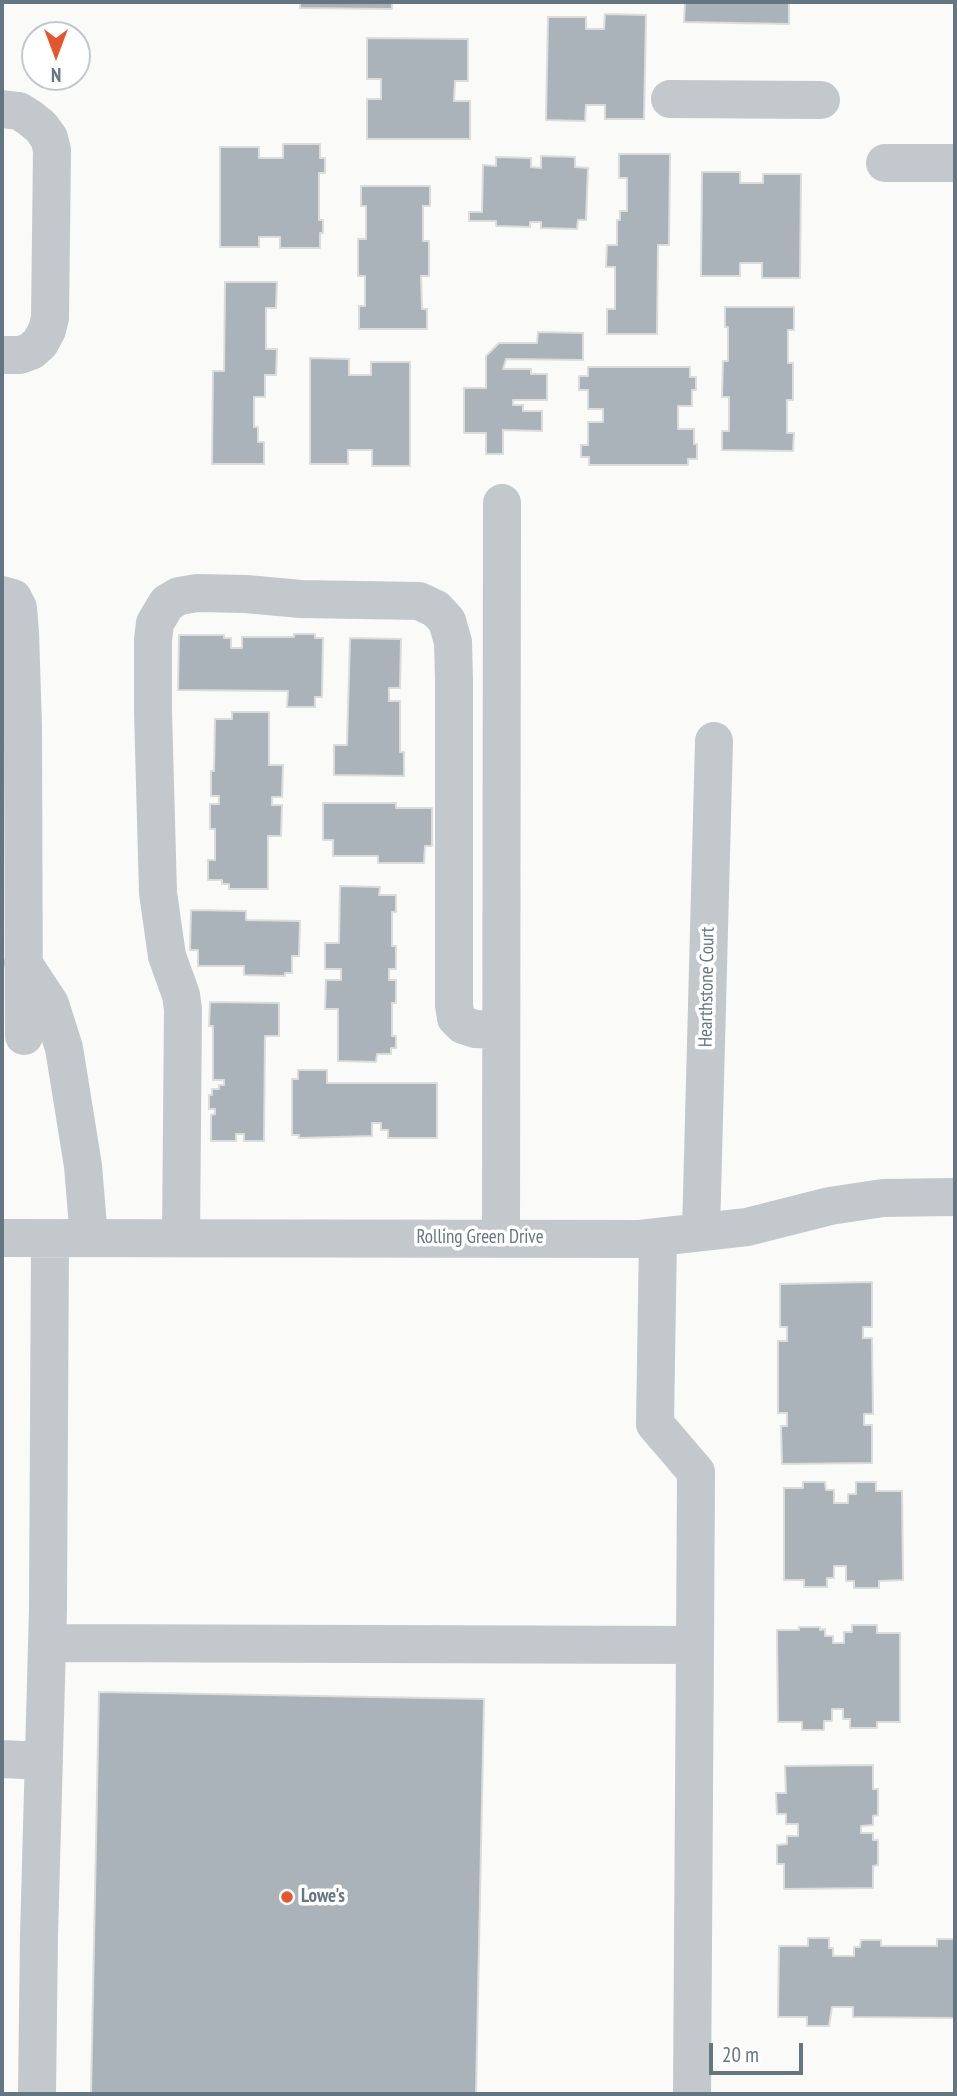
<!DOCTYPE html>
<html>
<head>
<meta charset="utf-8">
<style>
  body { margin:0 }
  #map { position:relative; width:957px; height:2096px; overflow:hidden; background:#fafaf8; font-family:"PT Sans Narrow",sans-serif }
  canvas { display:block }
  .frame { position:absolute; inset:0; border:4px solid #657683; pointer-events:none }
  .north { position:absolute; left:21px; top:21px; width:70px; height:70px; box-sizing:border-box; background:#fff; border:2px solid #c1c8cd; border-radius:50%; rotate:180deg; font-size:19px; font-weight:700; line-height:28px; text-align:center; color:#657683 }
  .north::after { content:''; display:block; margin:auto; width:24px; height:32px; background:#e4572e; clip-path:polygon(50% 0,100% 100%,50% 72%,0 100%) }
  .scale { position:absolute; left:709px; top:2043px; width:94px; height:32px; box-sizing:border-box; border:4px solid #657683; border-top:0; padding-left:9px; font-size:21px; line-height:24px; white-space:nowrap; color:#657683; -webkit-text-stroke:5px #fff; paint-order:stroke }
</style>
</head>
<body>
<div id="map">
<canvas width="957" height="2096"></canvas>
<div class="frame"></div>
<div class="north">N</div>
<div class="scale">20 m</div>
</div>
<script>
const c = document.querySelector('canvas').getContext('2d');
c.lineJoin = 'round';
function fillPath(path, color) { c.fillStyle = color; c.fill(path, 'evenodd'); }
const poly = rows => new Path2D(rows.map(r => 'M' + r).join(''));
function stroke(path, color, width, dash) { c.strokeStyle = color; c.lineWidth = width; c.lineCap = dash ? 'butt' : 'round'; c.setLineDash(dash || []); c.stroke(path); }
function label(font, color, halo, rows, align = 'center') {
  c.font = font + ' "PT Sans Narrow",sans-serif'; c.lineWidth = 7; c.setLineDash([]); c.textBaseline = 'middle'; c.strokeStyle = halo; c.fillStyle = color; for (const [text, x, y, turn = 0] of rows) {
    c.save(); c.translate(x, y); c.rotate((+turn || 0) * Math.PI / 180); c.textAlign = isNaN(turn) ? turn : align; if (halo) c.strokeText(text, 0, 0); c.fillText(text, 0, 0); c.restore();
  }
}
const building = poly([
  [300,2,392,2,392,9,300,8,300,2],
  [685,2,789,2,789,24,684,22,685,2],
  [605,14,646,15,644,119,605,119,605,105,586,105,585,121,546,120,548,17,586,17,586,29,604,29,605,14],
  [367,38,468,39,468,81,455,81,454,101,470,101,470,139,367,139,367,99,381,99,381,79,367,79,367,38],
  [283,144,320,144,320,158,325,158,325,173,319,173,319,220,323,220,323,233,320,233,320,248,280,248,280,237,259,237,259,247,220,247,220,147,259,147,259,158,283,158,283,144],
  [619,154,670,154,669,245,658,245,657,334,607,334,607,309,615,309,615,267,606,267,607,245,617,245,617,220,620,220,620,211,627,211,627,178,619,178,619,154],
  [541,156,575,157,575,167,588,168,586,220,578,220,577,229,541,228,541,222,530,222,530,227,496,226,496,221,469,221,469,212,482,212,483,165,496,166,496,157,531,158,531,167,541,168,541,156],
  [702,172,740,172,740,183,763,183,763,174,801,174,800,278,762,278,762,263,740,263,740,276,701,276,702,172],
  [361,186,430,186,430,206,423,206,423,241,429,241,429,276,421,276,422,309,427,309,427,329,359,329,359,306,365,306,365,276,358,276,358,239,366,239,366,206,361,206,361,186],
  [225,282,277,282,276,308,266,308,266,349,277,349,276,375,265,375,265,397,254,397,254,427,258,427,258,442,264,442,264,464,212,464,213,371,224,371,225,282],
  [725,307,794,307,794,330,788,330,788,363,793,363,793,400,787,400,787,433,794,433,793,451,722,450,722,431,729,431,729,397,722,397,723,361,728,361,728,327,725,327,725,307],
  [538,332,583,333,583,360,506,359,503,369,531,369,531,374,547,374,547,400,513,400,513,405,523,405,523,411,542,411,542,431,503,430,503,454,486,454,486,433,464,433,464,388,486,388,486,356,499,343,537,343,538,332],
  [310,358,349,359,349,375,371,375,371,362,410,362,410,466,372,466,372,450,348,450,348,464,310,464,310,358],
  [588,367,690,367,690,377,696,377,696,390,692,390,692,406,678,406,678,429,694,429,694,444,697,444,697,459,688,459,688,465,589,465,589,457,581,457,581,445,588,445,588,422,603,422,603,409,588,409,588,390,579,390,579,376,588,376,588,367],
  [294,634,315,634,315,638,323,638,322,697,315,697,315,707,287,707,288,691,178,690,179,635,224,635,224,638,231,638,231,648,242,648,242,637,294,637,294,634],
  [350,638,401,639,400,688,389,688,389,701,400,701,400,752,404,752,404,776,334,775,334,745,347,745,350,638],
  [232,712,269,712,269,765,283,765,282,797,272,797,272,805,282,805,281,836,268,836,268,889,229,889,229,884,222,884,222,880,208,880,208,860,215,860,215,829,210,829,210,804,219,804,219,796,211,796,211,771,214,771,215,719,232,719,232,712],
  [323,803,396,803,396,808,432,808,432,846,425,846,424,863,378,863,378,856,333,856,333,840,323,840,323,803],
  [340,886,380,887,379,895,396,895,396,912,392,912,392,946,396,946,396,969,389,969,389,980,396,980,396,1003,392,1003,392,1036,396,1036,396,1048,391,1048,391,1054,377,1054,376,1062,338,1061,338,1009,325,1009,326,980,341,980,341,969,325,969,325,943,339,943,340,886],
  [191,910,246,911,246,920,300,921,299,956,292,956,292,973,285,973,285,976,244,975,244,966,198,966,198,950,190,950,191,910],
  [210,1002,279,1003,279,1036,265,1036,264,1141,244,1141,244,1134,236,1134,236,1141,211,1141,211,1115,215,1114,215,1109,209,1109,209,1095,212,1095,212,1089,219,1089,219,1085,224,1085,224,1080,213,1080,213,1026,209,1026,210,1002],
  [298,1070,327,1070,327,1083,437,1083,437,1138,388,1138,388,1130,381,1130,381,1123,372,1123,372,1136,299,1138,299,1135,292,1135,292,1079,298,1079,298,1070],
  [872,1282,872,1327,863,1327,863,1338,872,1338,873,1414,864,1414,864,1425,872,1425,872,1463,782,1464,781,1426,787,1426,787,1413,778,1413,778,1341,787,1341,787,1327,780,1327,780,1284,872,1282],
  [803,1482,825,1482,826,1490,834,1490,834,1503,848,1503,848,1494,856,1494,856,1482,876,1482,876,1491,902,1491,903,1580,879,1581,879,1588,854,1588,854,1581,846,1581,846,1566,834,1566,834,1578,827,1578,827,1587,804,1587,804,1580,784,1580,784,1488,803,1488,803,1482],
  [852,1625,877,1625,877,1633,900,1633,900,1722,877,1722,877,1728,850,1728,850,1719,843,1719,843,1709,832,1709,832,1721,824,1721,824,1730,802,1730,802,1722,778,1722,777,1630,799,1630,799,1627,820,1627,820,1630,825,1629,825,1636,833,1636,833,1643,844,1643,844,1632,852,1632,852,1625],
  [99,1692,484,1699,476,2094,91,2094,99,1692],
  [873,1765,873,1789,878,1789,878,1815,873,1816,873,1825,861,1826,861,1833,873,1833,873,1840,878,1840,878,1865,873,1866,873,1888,784,1889,784,1864,777,1864,777,1845,787,1844,787,1836,798,1836,798,1824,786,1824,786,1814,777,1814,776,1793,786,1793,785,1766,873,1765],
  [808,1938,829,1938,829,1948,833,1948,833,1956,854,1956,854,1947,860,1947,861,1940,881,1940,881,1946,937,1946,937,1939,955,1939,955,2018,853,2017,853,2007,832,2007,829,2026,807,2026,807,2017,778,2017,779,1946,808,1946,808,1938]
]);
fillPath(building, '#aab3b9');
stroke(building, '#dcdcda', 2);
stroke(poly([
  [670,99,821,100],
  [2,109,19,111,30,118,41,127,49,138,52,150,50,318,47,330,40,343,31,351,20,355,2,355],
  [885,163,955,163],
  [2,595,13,598,18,608,20,632,23,726,24,1036],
  [23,963,50,1004,64,1048,83,1166,89,1238],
  [701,1232,714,741],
  [2,1238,640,1239,747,1227,830,1206,883,1198,955,1197],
  [181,1238,183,1009,181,995,167,956,158,893,153,711,153,640,155,623,167,603,179,596,197,593,246,594,301,599,419,601,436,609,447,621,453,642,454,680,454,1005,456,1018,463,1025,475,1029,501,1030],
  [501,1238,502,503],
  [47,1643,695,1645,696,1472,655,1424,658,1237],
  [2,1759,44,1761],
  [37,2094,39,1936,48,1609,50,1238],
  [692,2094,695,1645]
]), '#c3c8cc', 38);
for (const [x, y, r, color] of [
  [287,1897,7,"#e4572e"]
]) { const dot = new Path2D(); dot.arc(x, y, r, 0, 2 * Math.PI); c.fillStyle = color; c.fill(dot); stroke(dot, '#fff', 2.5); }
label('19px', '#657683', '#fff', [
  ["Hearthstone Court",707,987,-89],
  ["Rolling Green Drive",480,1238]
]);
label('bold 19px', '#657683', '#fff', [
  ["Lowe's",301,1897]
], 'left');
</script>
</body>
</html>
